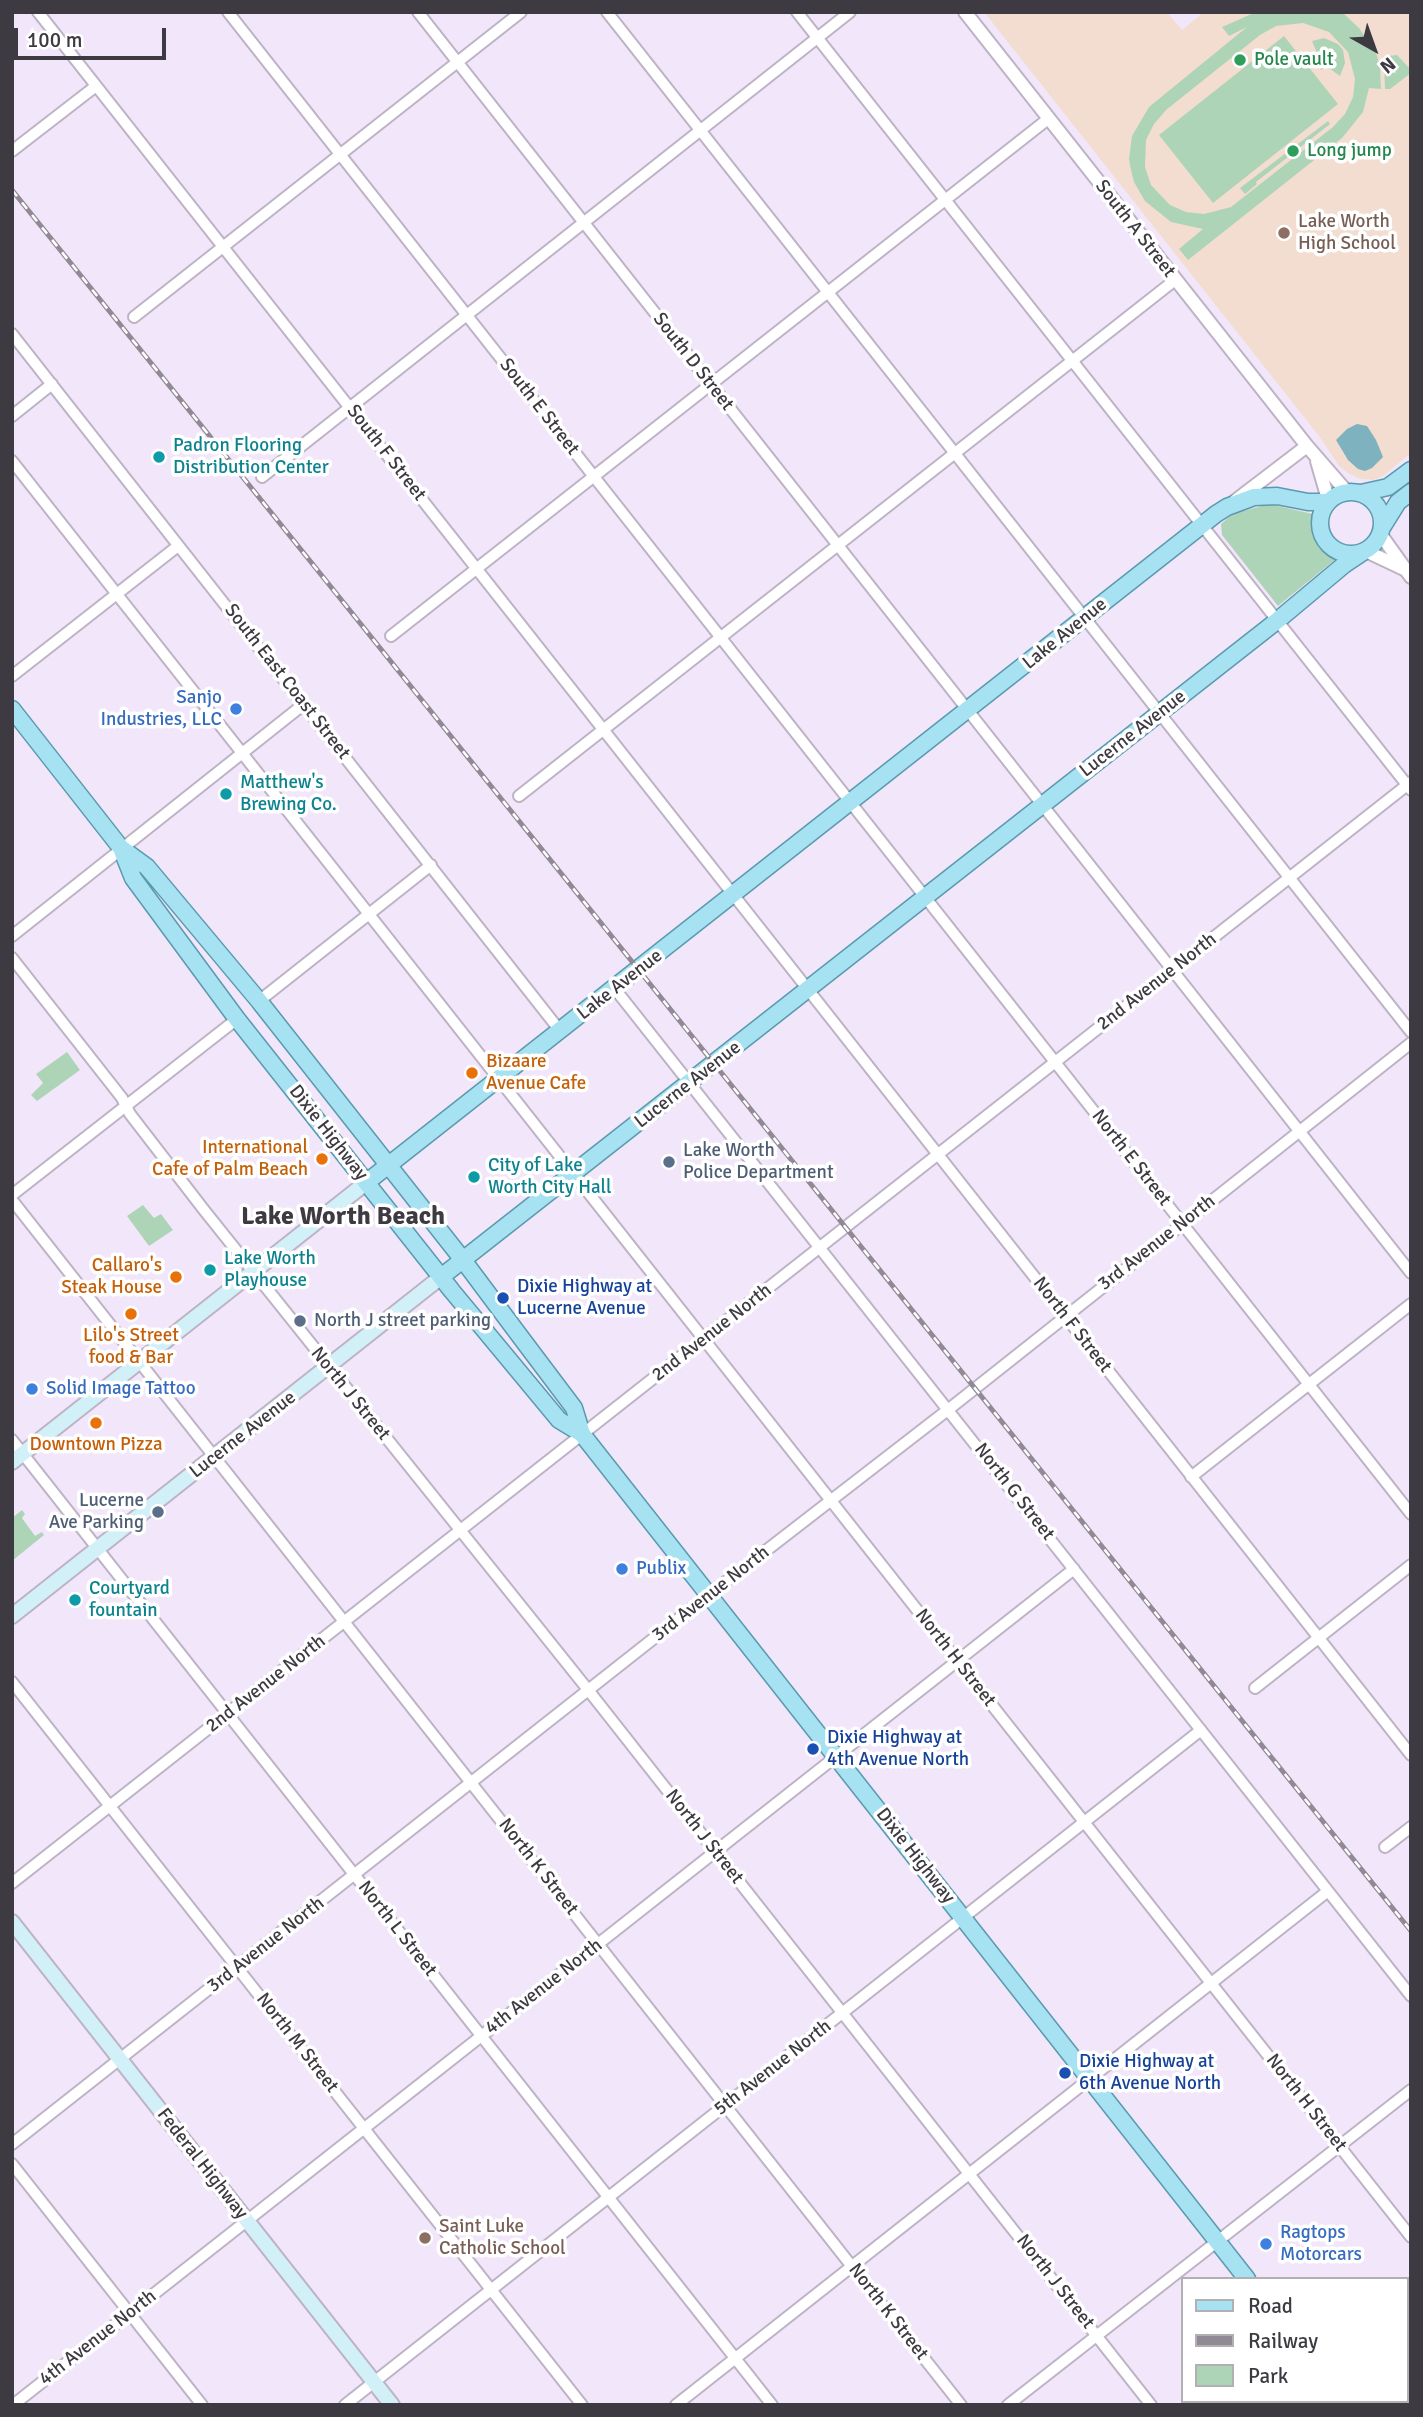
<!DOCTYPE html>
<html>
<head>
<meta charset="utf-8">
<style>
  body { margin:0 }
  #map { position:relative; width:1423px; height:2417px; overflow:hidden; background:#f2e7fa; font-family:Signika,sans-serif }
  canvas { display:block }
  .frame { position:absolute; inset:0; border:14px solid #3e3a41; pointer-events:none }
  .legend { position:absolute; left:1181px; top:2277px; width:228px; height:126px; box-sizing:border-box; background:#fff; border:2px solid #b2b0b3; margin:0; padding:9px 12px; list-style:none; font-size:21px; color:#3e3a41 }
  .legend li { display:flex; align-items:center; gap:14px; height:35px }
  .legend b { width:35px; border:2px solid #b2b0b3 }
  .north { position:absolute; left:1339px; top:14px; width:70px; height:70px; -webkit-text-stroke:5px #fff; paint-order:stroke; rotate:140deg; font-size:19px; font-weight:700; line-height:28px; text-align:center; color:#3e3a41 }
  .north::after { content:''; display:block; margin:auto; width:24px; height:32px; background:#3e3a41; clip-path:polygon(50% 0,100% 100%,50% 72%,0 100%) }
  .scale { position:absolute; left:14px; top:28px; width:152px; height:32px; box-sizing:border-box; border:4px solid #3e3a41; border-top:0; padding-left:9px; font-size:21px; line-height:24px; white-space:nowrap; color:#3e3a41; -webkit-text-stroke:5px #fff; paint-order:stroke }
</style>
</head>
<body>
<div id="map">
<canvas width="1423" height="2417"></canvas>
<div class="frame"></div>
<ul class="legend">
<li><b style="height:9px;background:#a6e2f1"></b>Road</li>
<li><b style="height:9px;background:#918a96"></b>Railway</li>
<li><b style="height:19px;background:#aed4b7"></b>Park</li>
</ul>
<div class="north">N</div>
<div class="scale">100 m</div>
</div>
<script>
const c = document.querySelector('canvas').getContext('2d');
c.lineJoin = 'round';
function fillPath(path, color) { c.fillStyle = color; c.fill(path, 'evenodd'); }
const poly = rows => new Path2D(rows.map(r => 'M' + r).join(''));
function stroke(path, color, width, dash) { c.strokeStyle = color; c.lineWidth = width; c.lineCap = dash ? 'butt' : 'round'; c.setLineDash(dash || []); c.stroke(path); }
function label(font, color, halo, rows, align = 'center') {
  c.font = font + ' Signika,sans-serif'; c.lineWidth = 7; c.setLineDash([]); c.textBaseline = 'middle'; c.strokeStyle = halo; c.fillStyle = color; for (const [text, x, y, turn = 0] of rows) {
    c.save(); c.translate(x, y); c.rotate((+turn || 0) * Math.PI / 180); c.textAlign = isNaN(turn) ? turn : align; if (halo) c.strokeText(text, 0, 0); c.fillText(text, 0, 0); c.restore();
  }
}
fillPath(poly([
  [984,12,1167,12,1182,30,1204,12,1411,12,1411,453,1383,476,1373,480,1360,479,1348,473,1339,466,1319,436]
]), '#f3ddd0');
fillPath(poly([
  [1256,12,1343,13,1359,28,1376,53,1380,66,1381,89,1369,88,1363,112,1342,138,1188,260,1179,249,1203,229,1171,222,1145,201,1134,182,1131,170,1129,159,1132,136,1149,107,1247,27,1229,36,1222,27],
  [1303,23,1329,32,1348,52,1355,79,1353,97,1345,114,1333,127,1231,207,1204,214,1186,212,1170,205,1151,185,1145,167,1146,140,1154,124,1166,110,1260,35,1276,26],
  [1284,36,1338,104,1213,203,1159,135],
  [1324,38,1338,44,1343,50,1345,63,1340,76,1326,66,1321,70,1315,62,1319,58,1312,41],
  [1397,55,1411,70,1411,73,1390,89,1385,89,1384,60,1389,56],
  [1328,121,1330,124,1256,182,1257,184,1245,194,1240,188],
  [1269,504,1313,514,1320,539,1337,558,1278,606,1222,535,1221,524,1232,514],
  [67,1052,80,1070,37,1101,31,1095,43,1083,36,1074],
  [143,1205,154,1218,161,1214,173,1230,149,1246,127,1216],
  [22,1510,25,1514,22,1518,35,1536,42,1532,44,1535,12,1561,12,1518]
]), '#aed4b7');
fillPath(poly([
  [1357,424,1367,426,1376,440,1383,457,1372,468,1365,471,1358,469,1348,460,1336,440,1347,429]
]), '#7eb2be');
const minor = poly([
  [38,12,1411,1755],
  [228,12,1411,1514],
  [418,12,1411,1273],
  [607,12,1411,1032],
  [797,12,1411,790],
  [12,151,96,86],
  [134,317,521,12],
  [12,334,561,1032],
  [12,416,52,384],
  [12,461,1411,2237],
  [262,477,850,12],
  [391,636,1048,119],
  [12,676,178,546],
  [519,796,1175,280],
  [12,936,304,704],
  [12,958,122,1098,130,1114,204,1210,589,1691,1151,2405],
  [615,989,1411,1996],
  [259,1001,431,865],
  [12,1195,237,1019],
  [12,1200,961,2405],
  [12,1440,772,2405],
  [1191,1477,1411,1304],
  [12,1682,582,2405],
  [1255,1688,1411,1565],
  [1385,1847,1411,1827],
  [12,1883,1411,782],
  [12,2144,719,1587,949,1409,1411,1043],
  [12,2164,202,2405],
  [1407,2351,1411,2348],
  [13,2405,1074,1569],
  [345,2405,1201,1730],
  [676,2405,1328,1891],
  [1008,2405,1411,2090]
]);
const tertiary = poly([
  [965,12,1307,446,1347,492],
  [1317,461,1328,499],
  [1235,501,1307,446],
  [1381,535,1411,577],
  [1366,551,1404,569]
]);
const secondary = poly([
  [12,1462,367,1182],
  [12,1616,441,1277],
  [12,1922,392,2405]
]);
const primary = poly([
  '1320 523a31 31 0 1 1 62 0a31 31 0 1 1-62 0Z',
  [1361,493,1388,487,1411,470],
  [1383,526,1398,502,1411,492],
  [12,709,121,848,133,878,237,1019,452,1291,559,1420,582,1434],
  [121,848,147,867,259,1001,463,1260,522,1339,574,1408,582,1434,1247,2279],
  [367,1182,1216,514,1227,507,1254,497,1277,496,1308,502,1326,502],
  [441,1277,1278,620,1345,564,1363,552],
  [1344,2401,1347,2405]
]);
stroke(minor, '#beb3c5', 14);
stroke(tertiary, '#beb3c5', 16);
stroke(secondary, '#beb3c5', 18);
stroke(primary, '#5b9aae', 19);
stroke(minor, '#fff', 10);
stroke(tertiary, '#fff', 12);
stroke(secondary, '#d2f0f8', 14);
stroke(primary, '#a6e2f1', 16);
const rail = poly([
  [12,190,1411,1931]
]);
stroke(rail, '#918a96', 5);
stroke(rail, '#fff', 2.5, [8]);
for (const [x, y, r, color] of [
  [1240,60,7,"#2e9e5b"],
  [1293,151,7,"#2e9e5b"],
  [1284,233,7,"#8d6e63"],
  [159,457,7,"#0f9aa8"],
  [236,709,7,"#3f7fe0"],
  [226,794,7,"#0f9aa8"],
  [472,1073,7,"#e8710a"],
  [322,1159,7,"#e8710a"],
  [669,1162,7,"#5c6f8a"],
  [474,1177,7,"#0f9aa8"],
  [210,1270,7,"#0f9aa8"],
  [176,1277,7,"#e8710a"],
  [503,1298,7,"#1a4fb4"],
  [131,1314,7,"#e8710a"],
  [300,1321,7,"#5c6f8a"],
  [32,1389,7,"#3f7fe0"],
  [96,1423,7,"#e8710a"],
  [158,1512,7,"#5c6f8a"],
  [622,1569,7,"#3f7fe0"],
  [75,1600,7,"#0f9aa8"],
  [813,1749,7,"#1a4fb4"],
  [1065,2073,7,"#1a4fb4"],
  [425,2238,7,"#8d6e63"],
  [1266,2244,7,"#3f7fe0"]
]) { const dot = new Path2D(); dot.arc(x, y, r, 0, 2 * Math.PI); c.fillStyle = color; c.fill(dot); stroke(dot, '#fff', 2.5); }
label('19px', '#27864d', '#fff', [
  ["Pole vault",1254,60],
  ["Long jump",1307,151]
], 'left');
label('19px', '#785e54', '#fff', [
  ["Lake Worth",1298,222],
  ["High School",1298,244],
  ["Saint Luke",439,2227],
  ["Catholic School",439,2249]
], 'left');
label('19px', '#3e3a41', '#fff', [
  ["South A Street",1135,229,52],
  ["South D Street",693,362,52],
  ["South E Street",539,407,52],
  ["South F Street",386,453,52],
  ["Lake Avenue",1065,634,-39],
  ["South East Coast Street",287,682,52],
  ["Lucerne Avenue",1133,734,-38],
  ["2nd Avenue North",1157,982,-38],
  ["Lake Avenue",620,985,-38],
  ["Lucerne Avenue",688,1085,-38],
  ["Dixie Highway",328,1133,52],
  ["North E Street",1131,1158,52],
  ["3rd Avenue North",1157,1243,-38],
  ["North F Street",1072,1325,52],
  ["2nd Avenue North",712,1333,-38],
  ["North J Street",350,1394,51],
  ["Lucerne Avenue",243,1435,-38],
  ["North G Street",1014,1492,52],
  ["3rd Avenue North",711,1594,-38],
  ["North H Street",955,1658,52],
  ["2nd Avenue North",266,1684,-38],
  ["North J Street",704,1837,52],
  ["Dixie Highway",915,1856,52],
  ["North K Street",538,1867,52],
  ["North L Street",397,1929,52],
  ["3rd Avenue North",266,1945,-38],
  ["4th Avenue North",544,1987,-38],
  ["North M Street",297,2043,52],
  ["5th Avenue North",773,2068,-38],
  ["North H Street",1306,2103,52],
  ["Federal Highway",202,2164,52],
  ["North J Street",1055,2282,52],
  ["North K Street",888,2312,52],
  ["4th Avenue North",98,2338,-38]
]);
label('19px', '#0d838f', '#fff', [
  ["Padron Flooring",173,446],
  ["Distribution Center",173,468],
  ["Matthew's",240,783],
  ["Brewing Co.",240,805],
  ["City of Lake",488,1166],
  ["Worth City Hall",488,1188],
  ["Lake Worth",224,1259],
  ["Playhouse",224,1281],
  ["Courtyard",89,1589],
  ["fountain",89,1611]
], 'left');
label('19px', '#366cbe', '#fff', [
  ["Sanjo",222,698,"right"],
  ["Industries, LLC",222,720,"right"],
  ["Solid Image Tattoo",46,1389],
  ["Publix",636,1569],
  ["Ragtops",1280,2233],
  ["Motorcars",1280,2255]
], 'left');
label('19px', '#c56008', '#fff', [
  ["Bizaare",486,1062,"left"],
  ["Avenue Cafe",486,1084,"left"],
  ["International",308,1148],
  ["Cafe of Palm Beach",308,1170],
  ["Callaro's",162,1266],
  ["Steak House",162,1288],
  ["Lilo's Street",131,1336,"center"],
  ["food & Bar",131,1358,"center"],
  ["Downtown Pizza",96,1445,"center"]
], 'right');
label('19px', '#4e5e75', '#fff', [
  ["Lake Worth",683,1151],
  ["Police Department",683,1173],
  ["North J street parking",314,1321],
  ["Lucerne",144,1501,"right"],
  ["Ave Parking",144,1523,"right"]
], 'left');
label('19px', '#164399', '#fff', [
  ["Dixie Highway at",517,1287],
  ["Lucerne Avenue",517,1309],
  ["Dixie Highway at",827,1738],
  ["4th Avenue North",827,1760],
  ["Dixie Highway at",1079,2062],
  ["6th Avenue North",1079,2084]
], 'left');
label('bold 26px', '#3e3a41', '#fff', [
  ["Lake Worth Beach",343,1217]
]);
</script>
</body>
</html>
